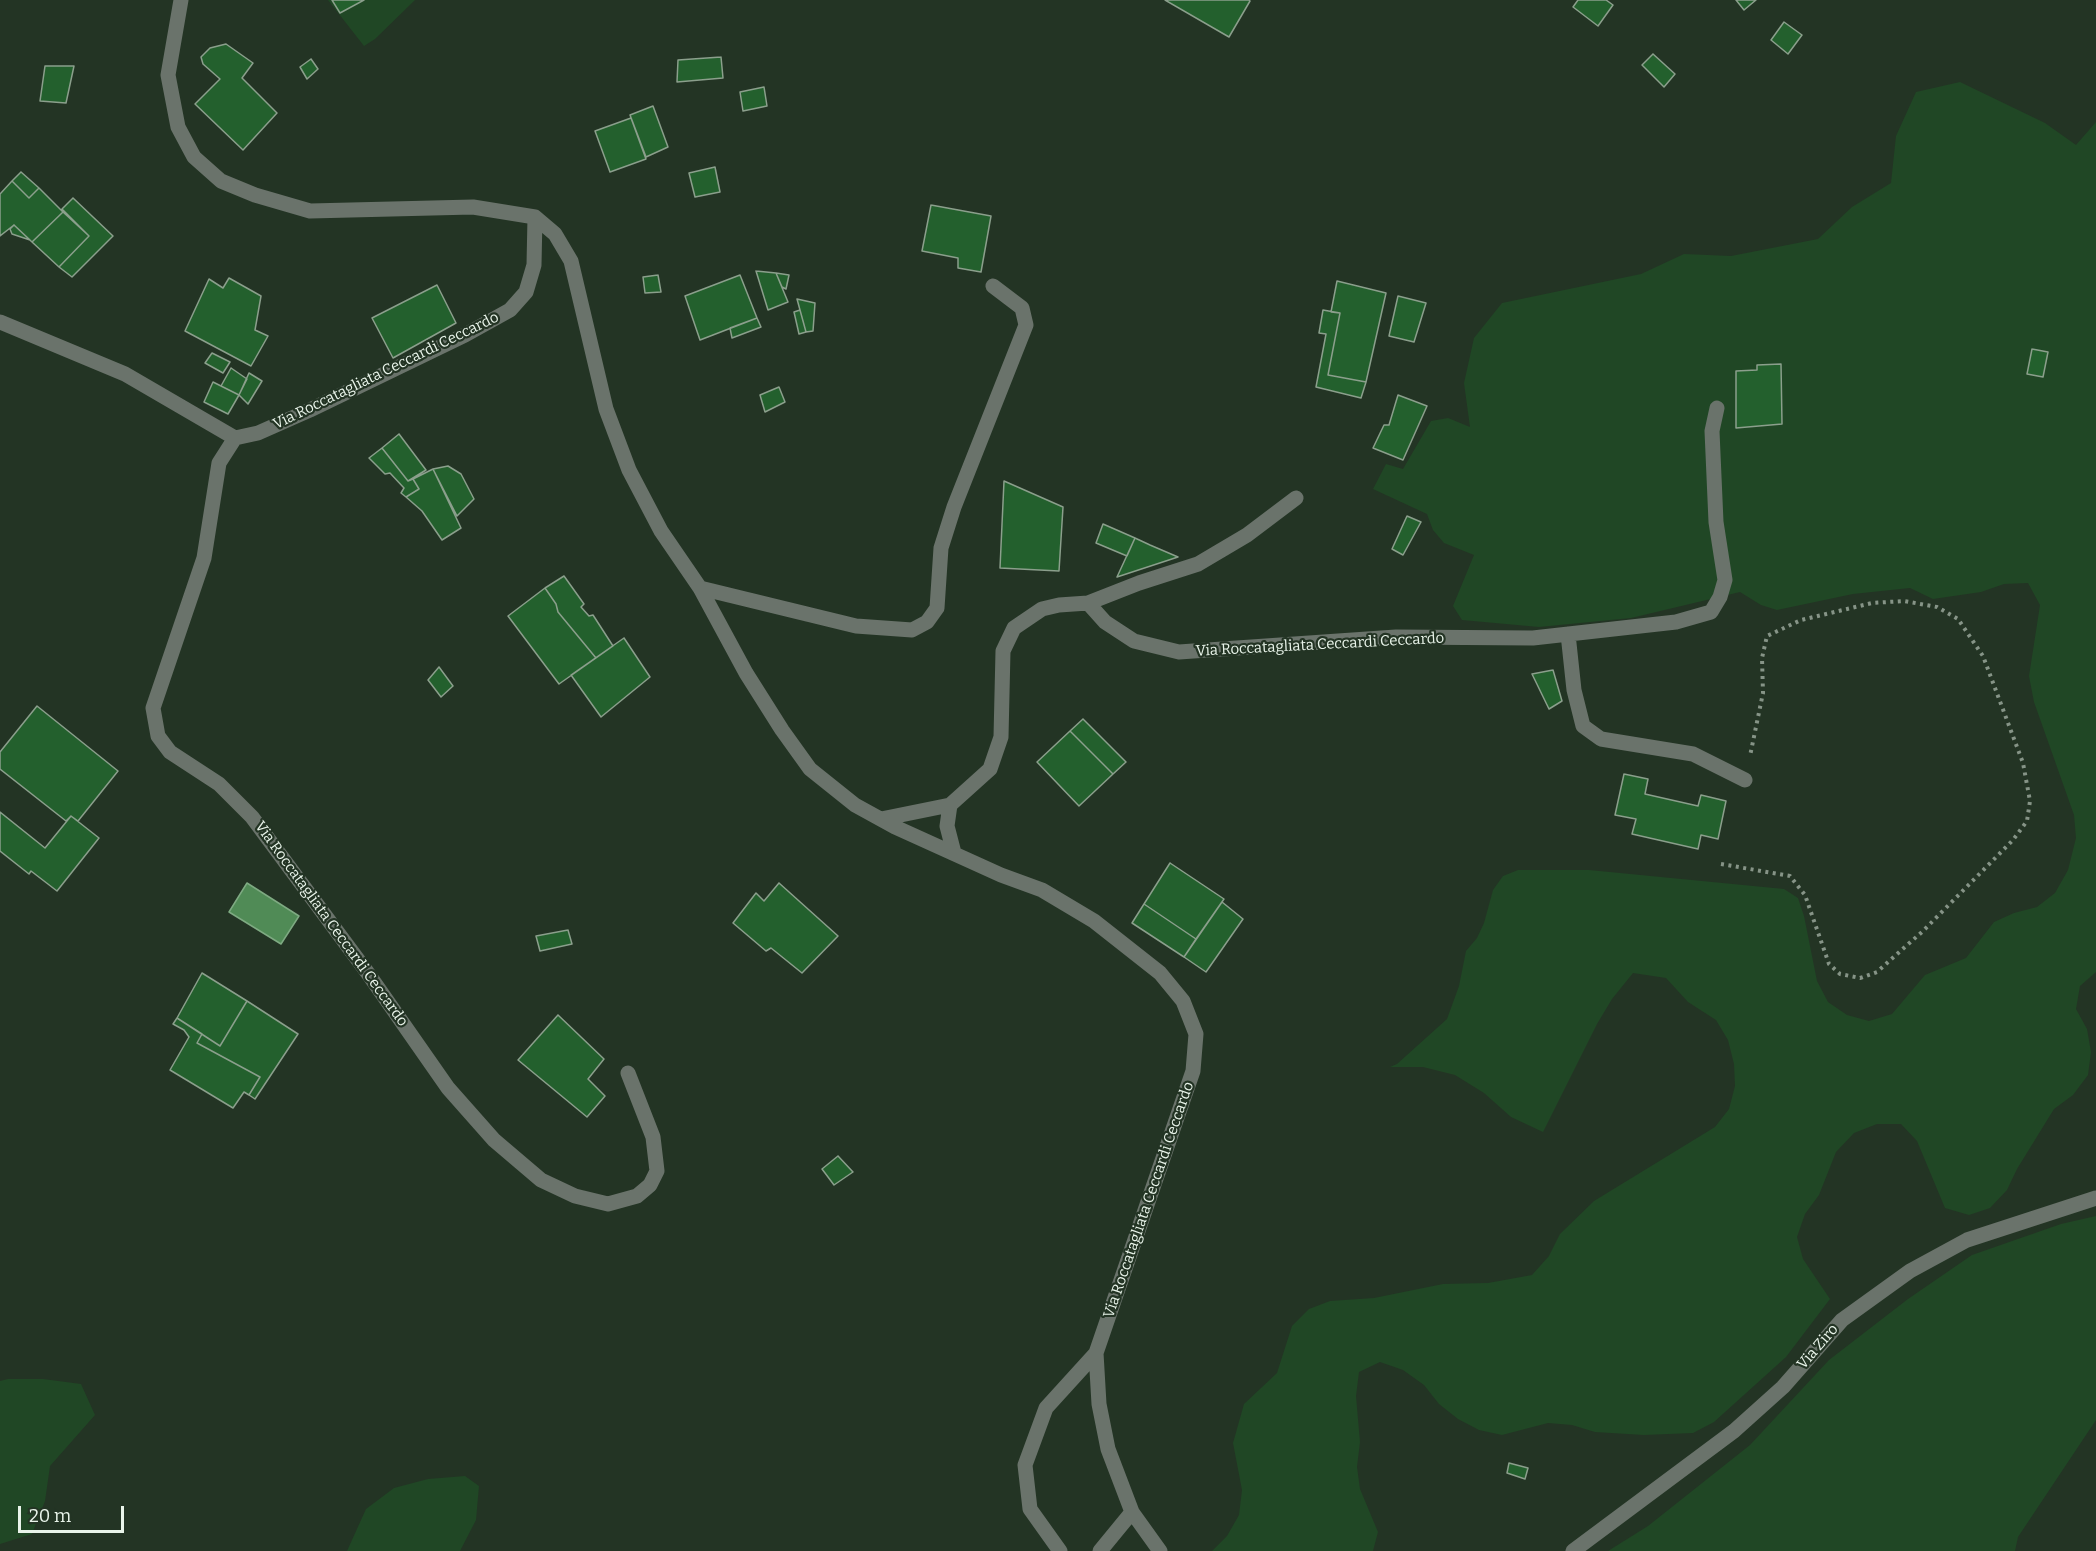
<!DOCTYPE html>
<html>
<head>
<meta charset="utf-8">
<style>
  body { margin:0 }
  #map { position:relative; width:2096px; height:1551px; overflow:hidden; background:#233424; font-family:Bitter,serif }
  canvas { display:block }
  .scale { position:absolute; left:18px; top:1506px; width:106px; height:27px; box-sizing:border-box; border:3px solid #e9f4ea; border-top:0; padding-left:8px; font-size:18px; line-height:21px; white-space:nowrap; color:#e9f4ea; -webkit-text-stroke:4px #233424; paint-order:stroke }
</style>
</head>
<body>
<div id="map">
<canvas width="2096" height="1551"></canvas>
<div class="scale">20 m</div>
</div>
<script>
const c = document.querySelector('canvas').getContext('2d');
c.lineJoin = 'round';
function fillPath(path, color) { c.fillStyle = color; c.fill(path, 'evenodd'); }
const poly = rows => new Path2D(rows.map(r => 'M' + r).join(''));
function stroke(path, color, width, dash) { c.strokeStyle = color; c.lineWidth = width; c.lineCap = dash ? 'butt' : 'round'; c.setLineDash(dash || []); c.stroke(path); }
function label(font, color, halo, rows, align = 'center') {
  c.font = font + ' Bitter,serif'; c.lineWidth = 4.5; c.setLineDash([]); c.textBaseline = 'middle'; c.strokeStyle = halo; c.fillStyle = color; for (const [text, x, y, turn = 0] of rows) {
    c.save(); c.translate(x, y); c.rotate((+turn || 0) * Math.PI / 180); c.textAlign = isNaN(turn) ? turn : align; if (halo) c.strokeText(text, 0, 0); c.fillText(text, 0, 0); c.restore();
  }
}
fillPath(poly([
  [328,0,415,0,375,39,364,46],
  [1960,82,2045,123,2076,145,2096,122,2096,972,2080,986,2076,1009,2087,1029,2091,1052,2088,1075,2073,1095,2054,1109,2017,1169,2007,1190,1990,1208,1969,1215,1945,1208,1917,1141,1901,1124,1877,1124,1854,1133,1836,1152,1819,1195,1805,1214,1797,1237,1803,1259,1830,1299,1786,1357,1714,1422,1693,1433,1644,1435,1595,1432,1572,1425,1548,1423,1502,1435,1479,1430,1458,1419,1439,1404,1424,1385,1403,1370,1380,1362,1359,1372,1356,1396,1360,1442,1357,1467,1360,1489,1378,1532,1373,1551,1212,1551,1227,1536,1239,1515,1242,1490,1233,1443,1244,1404,1277,1373,1292,1326,1309,1309,1330,1301,1374,1298,1443,1284,1488,1283,1532,1275,1549,1256,1560,1234,1594,1201,1715,1127,1729,1109,1735,1086,1734,1064,1728,1040,1716,1020,1688,1002,1666,978,1633,973,1612,999,1597,1024,1543,1132,1511,1117,1484,1093,1455,1075,1423,1067,1390,1067,1397,1064,1447,1019,1459,986,1466,951,1477,938,1484,923,1493,890,1503,876,1518,870,1589,870,1784,889,1798,898,1804,916,1817,981,1828,1002,1847,1015,1869,1021,1892,1014,1925,975,1966,958,1994,922,2014,913,2037,907,2055,893,2068,870,2076,838,2074,815,2034,702,2029,676,2040,605,2028,583,2004,584,1981,592,1933,599,1910,588,1853,594,1777,610,1761,605,1740,592,1631,618,1539,627,1462,620,1453,606,1474,555,1444,543,1433,530,1427,514,1373,489,1386,464,1403,469,1431,421,1448,418,1470,427,1464,383,1474,338,1502,303,1641,274,1684,254,1731,256,1818,239,1852,207,1891,183,1896,136,1916,92],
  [2096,1216,2096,1420,2018,1537,2015,1551,1608,1551,1648,1526,1750,1445,1829,1360,1908,1299,1972,1255,2061,1224],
  [8,1379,43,1379,81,1384,95,1415,50,1466,45,1501,32,1534,0,1544,0,1381],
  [465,1476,479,1486,476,1520,460,1551,347,1551,366,1509,394,1488,428,1479]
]), '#204725');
const water = poly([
  [247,883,299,916,281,944,229,912,247,883]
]);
fillPath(water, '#508b56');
stroke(water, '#7eaa82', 1.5);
const building = poly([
  [332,0,364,0,340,13,332,0],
  [1165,0,1249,0,1250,1,1229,37,1165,0],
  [1578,0,1606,0,1613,5,1598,26,1573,7,1578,0],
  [1736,0,1756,0,1744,10,1736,0],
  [1784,22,1802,35,1788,54,1771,40,1784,22],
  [226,44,253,63,242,78,277,113,243,150,195,104,220,79,203,64,201,57,210,48,226,44],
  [1653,54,1675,74,1664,87,1642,65,1653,54],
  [721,57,723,78,677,82,678,60,721,57],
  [311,59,318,69,307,79,300,67,311,59],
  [45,66,74,66,66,103,40,101,45,66],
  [764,87,767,106,743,111,740,92,764,87],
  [653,106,668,147,646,157,630,115,653,106],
  [631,118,646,159,610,172,595,131,631,118],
  [715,167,720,192,695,197,689,173,715,167],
  [21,172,39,188,29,198,12,181,21,172],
  [12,181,29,198,39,188,63,212,32,242,14,225,0,236,0,194,12,181],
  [73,198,113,236,72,277,59,267,89,236,62,209,73,198],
  [931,205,991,216,981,272,958,268,958,258,922,251,931,205],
  [63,212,89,236,59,267,32,242,63,212],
  [14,225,30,240,12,234,10,229,14,225],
  [756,271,776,273,788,302,768,310,756,271],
  [776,273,789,275,786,289,782,287,776,273],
  [658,275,661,292,645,293,643,277,658,275],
  [740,275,757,318,700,340,685,296,740,275],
  [229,278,261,296,255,330,268,336,251,366,185,331,209,279,223,288,229,278],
  [1337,281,1386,293,1366,382,1328,375,1340,313,1331,312,1337,281],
  [437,285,456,323,393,358,372,318,437,285],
  [1398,296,1426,303,1414,342,1389,336,1398,296],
  [797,299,815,303,813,331,806,332,797,299],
  [800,310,806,332,799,334,794,312,800,310],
  [1323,310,1340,313,1328,375,1366,382,1361,398,1316,387,1326,334,1319,333,1323,310],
  [757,318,761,327,732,338,730,328,757,318],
  [2032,349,2048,352,2043,377,2027,374,2032,349],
  [212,353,230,362,223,373,205,363,212,353],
  [1781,364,1782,424,1736,428,1736,371,1757,370,1757,365,1781,364],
  [231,368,247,379,239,395,221,386,231,368],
  [249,373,262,381,248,404,239,395,249,373],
  [213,382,239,395,228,414,204,402,213,382],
  [779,387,785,402,765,412,760,395,779,387],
  [1398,395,1427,406,1403,460,1373,448,1384,425,1389,425,1398,395],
  [399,434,426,470,408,481,382,448,399,434],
  [382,448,408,481,413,479,419,489,406,497,401,493,404,488,390,473,385,474,369,458,382,448],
  [448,466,461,474,474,499,457,516,433,469,448,466],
  [433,469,461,528,442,540,422,511,406,497,419,489,413,479,433,469],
  [1004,481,1063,507,1059,571,1000,568,1004,481],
  [1407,516,1421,522,1403,555,1392,549,1407,516],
  [1103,524,1135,538,1127,556,1096,543,1103,524],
  [1135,538,1150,545,1178,557,1117,577,1135,538],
  [564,576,584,604,581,607,589,616,593,615,613,646,596,658,558,612,556,604,545,588,564,576],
  [545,588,556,604,558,612,596,658,559,684,508,616,545,588],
  [624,638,650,677,601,717,571,675,624,638],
  [439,667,453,686,441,697,428,680,439,667],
  [1553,670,1562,701,1549,709,1532,674,1553,670],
  [37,706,118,771,78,821,71,816,66,821,0,769,0,752,37,706],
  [1083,719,1126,762,1113,774,1070,731,1083,719],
  [1070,731,1113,774,1079,806,1037,762,1070,731],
  [1624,774,1648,779,1645,794,1698,806,1701,795,1726,801,1718,839,1701,835,1698,849,1632,834,1636,819,1615,815,1624,774],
  [0,812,45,848,71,816,99,838,57,891,31,871,29,874,0,851,0,812],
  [1170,863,1224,899,1196,939,1144,904,1170,863],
  [779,883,838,936,802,973,771,948,766,951,733,923,756,893,764,901,779,883],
  [1222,902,1243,919,1206,972,1184,957,1222,902],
  [1144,904,1196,939,1184,957,1132,923,1144,904],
  [568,930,572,944,540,951,536,936,568,930],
  [202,973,247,1001,220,1046,177,1018,202,973],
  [247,1001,298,1034,255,1099,249,1095,260,1077,197,1043,202,1034,220,1046,247,1001],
  [558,1015,604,1059,588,1079,605,1096,587,1117,518,1060,558,1015],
  [177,1018,202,1034,197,1043,260,1077,249,1095,244,1092,233,1108,170,1070,189,1037,184,1030,173,1024,177,1018],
  [838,1156,853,1172,834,1185,822,1169,838,1156],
  [1509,1463,1528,1468,1525,1479,1507,1473,1509,1463]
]);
fillPath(building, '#23602d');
stroke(building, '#8b9f8c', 1.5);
stroke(poly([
  [1721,864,1790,876,1805,895,1829,964,1840,974,1860,978,1877,972,1923,931,2013,840,2027,821,2030,801,2023,763,1983,656,1958,619,1937,607,1904,601,1872,603,1801,620,1767,636,1762,658,1763,693,1750,756]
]), '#869487', 4, [3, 4.5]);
stroke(poly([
  [181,0,168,75,178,127,194,157,221,181,255,195,310,211,473,207,535,217,555,234,571,261,606,409,629,470,661,531,700,588,746,673,782,730,810,769,855,805,895,827,1001,875,1042,890,1094,921,1160,973,1183,1001,1196,1034,1193,1071,1096,1353,1099,1404,1108,1449,1132,1512,1160,1551],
  [535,217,534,265,526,292,510,310,465,335,310,410,258,433,235,438,219,463,204,558,153,708,158,736,170,752,219,784,252,817,367,972,448,1088,494,1140,541,1180,575,1196,608,1204,637,1196,650,1185,657,1171,653,1137,628,1073],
  [0,322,125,374,235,438],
  [700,588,856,626,912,630,927,622,937,608,941,548,954,507,1026,325,1022,308,993,286],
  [1088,603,1105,622,1134,641,1179,652,1396,637,1533,638,1676,622,1711,612,1720,597,1725,580,1716,522,1712,431,1717,408],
  [1568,634,1574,690,1583,726,1601,739,1693,754,1745,780],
  [950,805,947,826,954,853],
  [881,819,950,805,990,769,1001,737,1003,651,1014,628,1042,609,1059,605,1088,603,1139,583,1198,564,1247,535,1296,498],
  [1060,1551,1030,1509,1025,1465,1046,1408,1096,1353],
  [1100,1551,1132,1512],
  [1573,1551,1734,1431,1783,1387,1842,1320,1910,1271,1967,1240,2096,1198]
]), '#6a736b', 15);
label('15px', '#e9f4ea', '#233424', [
  ["Via Roccatagliata Ceccardi Ceccardo",386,371,-26],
  ["Via Roccatagliata Ceccardi Ceccardo",1320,645,-3],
  ["Via Roccatagliata Ceccardi Ceccardo",331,924,54],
  ["Via Roccatagliata Ceccardi Ceccardo",1149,1200,-71],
  ["Via Ziro",1818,1347,-49]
]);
</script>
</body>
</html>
